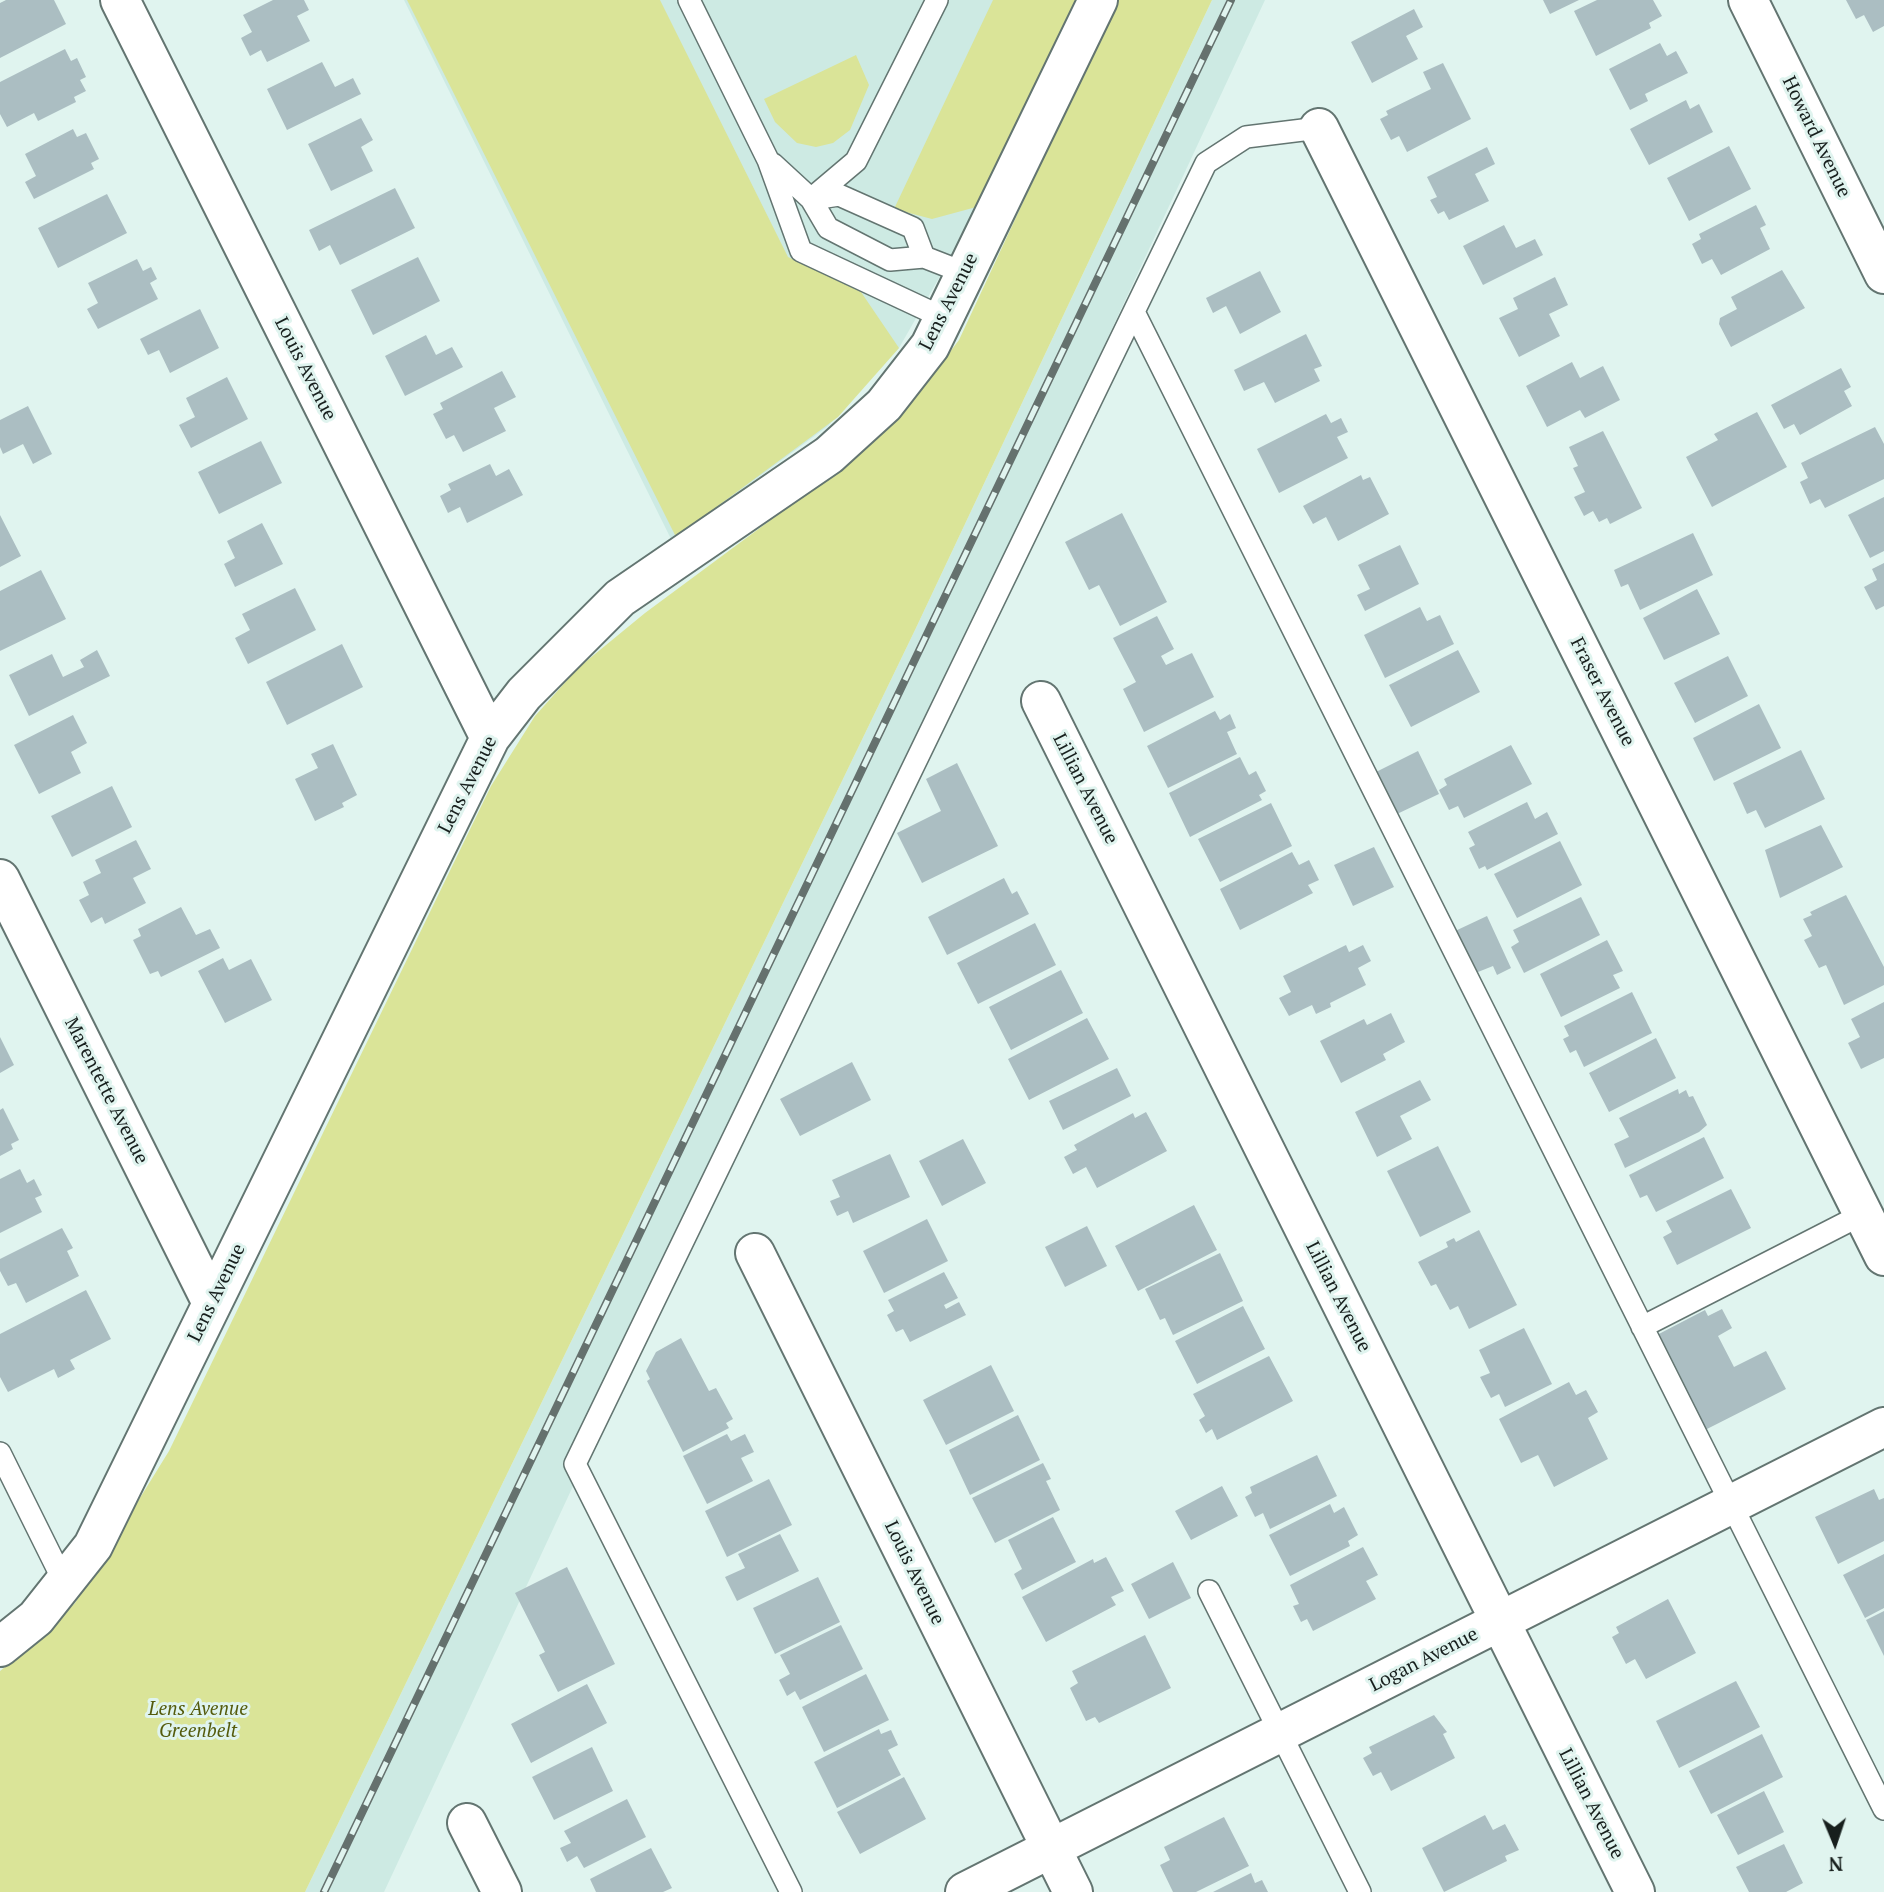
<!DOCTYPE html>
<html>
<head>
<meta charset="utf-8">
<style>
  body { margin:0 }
  #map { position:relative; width:1884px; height:1892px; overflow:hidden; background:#e0f4ef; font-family:"PT Serif",serif }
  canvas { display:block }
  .north { position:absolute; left:1800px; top:1808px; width:70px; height:70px; -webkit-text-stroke:5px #e0f4ef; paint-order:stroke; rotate:178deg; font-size:19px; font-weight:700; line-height:28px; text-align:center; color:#171f1d }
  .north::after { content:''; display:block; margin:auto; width:24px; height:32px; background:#171f1d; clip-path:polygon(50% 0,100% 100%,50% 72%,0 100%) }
</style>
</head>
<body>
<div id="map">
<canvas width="1884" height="1892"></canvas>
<div class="north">N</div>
</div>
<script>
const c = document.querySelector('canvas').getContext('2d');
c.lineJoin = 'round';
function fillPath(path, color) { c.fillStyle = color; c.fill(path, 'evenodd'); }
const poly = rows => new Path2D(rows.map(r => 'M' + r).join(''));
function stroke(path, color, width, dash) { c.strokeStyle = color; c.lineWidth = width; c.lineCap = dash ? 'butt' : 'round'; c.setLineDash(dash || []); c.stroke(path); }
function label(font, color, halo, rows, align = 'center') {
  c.font = font + ' "PT Serif",serif'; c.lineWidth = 6; c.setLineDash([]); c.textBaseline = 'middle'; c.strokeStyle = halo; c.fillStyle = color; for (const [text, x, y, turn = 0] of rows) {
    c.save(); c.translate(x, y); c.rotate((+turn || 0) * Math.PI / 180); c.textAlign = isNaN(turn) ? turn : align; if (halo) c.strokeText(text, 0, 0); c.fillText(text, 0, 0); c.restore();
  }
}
fillPath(poly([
  [404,0,1077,0,980,206,899,348,828,426,672,541],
  [1212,0,1265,0,384,1892,305,1892,915,630]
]), '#cdeae3');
fillPath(poly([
  [407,0,660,0,788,257,861,292,899,348,838,417,676,537],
  [993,0,1077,0,980,206,932,219,894,209],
  [1117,0,1212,0,915,630,305,1892,0,1892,0,1671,29,1648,75,1603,169,1451,491,786,535,716,578,668,645,613,853,459,908,407,959,340],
  [856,55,869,85,850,130,833,143,816,147,797,143,775,122,764,99]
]), '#dae498');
fillPath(poly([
  [6,0,54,0,66,24,0,58,0,3],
  [273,0,304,0,309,10,297,16,310,41,267,62,261,50,250,56,241,38,252,32,243,15],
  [1543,0,1579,0,1550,14],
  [1597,0,1653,0,1662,16,1649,23,1651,28,1596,56,1574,11],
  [1846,0,1884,0,1884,26,1873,32,1864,15,1856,19],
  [1414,9,1423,27,1406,36,1418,59,1372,83,1351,42],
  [1660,43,1667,56,1676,51,1688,73,1645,94,1648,101,1630,110,1609,69],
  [65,49,71,61,77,58,86,77,80,80,86,91,74,97,76,102,38,121,34,113,7,127,0,114,0,82],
  [322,62,335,87,353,78,361,94,287,130,267,89],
  [1443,63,1471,119,1407,152,1399,136,1391,140,1380,119,1388,115,1386,111,1431,89,1423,72],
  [1686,100,1690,109,1699,104,1713,132,1649,165,1630,129],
  [361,118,373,140,361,147,373,171,331,191,308,144],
  [73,129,77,137,86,133,99,159,91,163,94,169,34,199,25,182,36,176,25,154],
  [1729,146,1751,189,1689,221,1667,178],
  [1487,147,1495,164,1475,174,1489,201,1449,220,1444,211,1438,214,1430,200,1437,197,1427,177],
  [395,188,415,228,340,265,330,245,319,251,309,230],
  [107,194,127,233,58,268,38,228],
  [1756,205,1766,225,1760,228,1770,249,1721,275,1712,259,1702,264,1692,244,1701,239,1699,234],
  [1504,225,1516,248,1535,239,1543,255,1483,285,1463,246],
  [418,257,440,301,373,335,351,290],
  [137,259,143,271,151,267,157,279,150,283,158,299,98,329,87,309,98,303,88,283],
  [1782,270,1805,308,1731,347,1719,324,1720,318,1737,309,1731,297],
  [1260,271,1281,312,1240,334,1226,306,1213,313,1206,298],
  [1555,277,1568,305,1549,314,1560,336,1519,357,1499,318,1518,309,1513,298],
  [200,309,219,348,170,373,159,350,148,355,140,339],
  [1306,334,1322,366,1314,369,1320,381,1275,403,1264,382,1244,391,1234,370],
  [426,335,436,355,452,347,463,367,405,396,385,356],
  [1572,362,1580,378,1603,366,1620,400,1585,418,1580,410,1547,427,1526,386],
  [1841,368,1851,387,1844,391,1852,406,1800,435,1794,424,1784,429,1771,405],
  [502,371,516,397,494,408,506,431,463,452,454,435,446,439,433,414,443,409,440,403],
  [227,377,248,419,191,448,179,425,195,417,186,398],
  [28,406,52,454,33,464,23,444,3,454,0,447,0,420],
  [1757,412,1787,467,1712,507,1686,457,1718,440,1714,434],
  [1326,414,1331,423,1341,418,1348,432,1337,437,1348,458,1279,493,1257,449],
  [1875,427,1884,444,1884,479,1825,508,1820,499,1810,504,1800,482,1808,478,1801,463],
  [1603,431,1642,508,1610,524,1607,518,1599,522,1593,511,1584,516,1574,497,1585,492,1573,468,1578,466,1569,447],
  [261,441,282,483,219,514,198,472],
  [490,464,496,476,509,469,523,495,467,523,460,507,448,513,440,496,451,490,448,484],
  [1361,475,1363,480,1370,477,1389,514,1338,541,1326,517,1313,524,1303,506],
  [1884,497,1884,551,1870,558,1848,515],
  [1122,513,1167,602,1120,626,1099,585,1089,590,1065,542],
  [0,515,21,556,0,567],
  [262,523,283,564,235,587,224,564,235,558,227,541],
  [1693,533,1713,575,1640,610,1628,584,1621,587,1614,570],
  [1400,545,1419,584,1365,611,1357,595,1370,589,1358,565],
  [1884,563,1884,606,1876,610,1864,587,1877,580,1872,569],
  [41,570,66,619,0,651,0,591],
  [295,588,316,630,248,664,235,638,250,630,242,614],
  [1697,589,1720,634,1664,660,1643,618],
  [1420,607,1427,621,1440,615,1454,644,1385,678,1364,635],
  [1157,616,1174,649,1161,656,1166,665,1192,653,1214,697,1144,732,1123,689,1136,682,1113,638],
  [342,644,363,687,287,725,266,682],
  [97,650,110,676,29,716,9,675,52,654,63,677,84,667,80,660],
  [1458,650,1480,692,1411,727,1389,685],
  [1728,656,1748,696,1695,723,1674,683],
  [1759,704,1781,748,1714,781,1693,738],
  [1215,711,1220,720,1230,714,1236,728,1227,732,1237,754,1168,788,1147,746],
  [73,715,87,743,71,752,81,773,39,794,14,745],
  [333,744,357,795,342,803,344,807,315,821,295,779,318,768,311,754],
  [1511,745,1532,784,1464,818,1458,806,1449,810,1439,790,1447,785,1444,779],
  [1801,750,1825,799,1765,828,1756,810,1747,814,1733,783],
  [1418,751,1439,794,1397,814,1376,772],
  [1240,757,1249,775,1256,771,1266,791,1259,795,1262,800,1190,837,1169,793],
  [957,763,998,846,922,883,897,833,941,811,926,779],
  [112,786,132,827,72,857,51,816],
  [1527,802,1535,819,1547,812,1558,834,1487,870,1485,866,1479,869,1469,848,1475,845,1468,832],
  [1271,803,1292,846,1220,882,1198,839],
  [1821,825,1843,867,1780,898,1765,850],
  [136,840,151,869,133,878,146,903,105,924,102,917,91,923,79,900,89,895,83,882,101,873,95,860],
  [1560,841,1582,885,1517,918,1494,874],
  [1374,847,1394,887,1353,906,1334,865],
  [1292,852,1299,865,1309,860,1319,880,1308,885,1313,893,1240,930,1220,889],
  [1004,878,1012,894,1017,891,1029,914,947,955,928,917],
  [1846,895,1884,967,1884,985,1844,1005,1826,965,1819,968,1804,940,1812,936,1803,919,1812,915,1810,912],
  [1581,897,1600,935,1524,973,1511,947,1519,942,1513,930],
  [181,907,196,935,210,929,220,948,161,977,158,971,150,974,133,940,141,936,138,929],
  [1487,916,1511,968,1497,975,1493,966,1473,974,1453,932],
  [1035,923,1056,965,978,1004,957,963],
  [1607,940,1623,971,1613,975,1620,988,1561,1017,1540,974],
  [1346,945,1349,952,1363,945,1371,961,1358,968,1366,985,1330,1003,1331,1007,1316,1014,1312,1005,1289,1016,1279,998,1291,992,1283,976],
  [223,958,229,970,251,959,272,1000,225,1023,198,971],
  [1061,970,1083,1013,1011,1050,989,1007],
  [1632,992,1652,1033,1584,1067,1576,1050,1570,1053,1563,1039,1569,1036,1564,1026],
  [1884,1002,1884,1058,1861,1069,1848,1043,1860,1037,1851,1019],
  [1391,1013,1405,1042,1383,1054,1386,1060,1341,1083,1320,1041,1364,1019,1367,1025],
  [1087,1018,1109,1059,1029,1100,1008,1059],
  [0,1037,14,1065,0,1073],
  [1656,1038,1676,1078,1609,1112,1589,1073],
  [852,1062,871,1100,800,1136,780,1099],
  [1117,1068,1131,1096,1063,1130,1049,1101],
  [1420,1080,1431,1100,1400,1116,1412,1139,1377,1157,1355,1112],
  [1678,1089,1679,1094,1686,1090,1689,1097,1693,1096,1707,1125,1699,1132,1625,1168,1614,1144,1629,1137,1619,1118],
  [3,1108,19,1140,11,1144,13,1149,0,1156,0,1110],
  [1146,1112,1167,1151,1097,1188,1086,1167,1073,1174,1064,1157,1077,1150,1074,1145,1133,1113,1135,1118],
  [1704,1137,1724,1178,1656,1212,1647,1195,1640,1198,1629,1175],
  [963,1139,986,1183,942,1206,919,1161],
  [1438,1146,1471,1212,1420,1237,1387,1171],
  [890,1154,910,1197,853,1223,848,1211,837,1216,830,1201,840,1197,832,1180],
  [20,1169,27,1183,34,1179,42,1195,35,1198,42,1212,0,1233,0,1179],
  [1731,1189,1751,1228,1677,1265,1663,1237,1672,1232,1666,1221],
  [1194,1205,1217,1250,1138,1291,1115,1246],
  [927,1219,948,1261,884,1293,863,1251],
  [1087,1226,1107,1266,1065,1287,1045,1247],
  [62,1228,73,1248,67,1251,79,1276,26,1303,16,1283,8,1286,0,1271,0,1259],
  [1479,1230,1517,1305,1469,1329,1458,1306,1450,1310,1436,1284,1431,1286,1418,1262,1448,1247,1446,1242,1454,1238,1456,1242],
  [1220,1253,1243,1301,1173,1335,1165,1318,1160,1320,1145,1289],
  [944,1272,958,1298,944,1305,946,1309,959,1302,966,1315,910,1342,903,1329,896,1332,887,1315,894,1311,888,1300],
  [86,1290,111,1339,70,1360,75,1369,58,1378,54,1369,8,1392,0,1377,0,1334],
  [1243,1306,1265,1349,1197,1384,1175,1341],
  [1722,1309,1732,1328,1718,1336,1734,1367,1766,1351,1786,1389,1705,1430,1655,1336,1705,1310,1708,1316],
  [1524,1328,1552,1384,1505,1407,1499,1394,1491,1398,1480,1377,1490,1373,1479,1350],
  [681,1338,709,1391,716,1388,733,1419,726,1423,729,1428,683,1452,647,1381,650,1379,646,1371,656,1352],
  [1269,1356,1293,1401,1217,1440,1212,1429,1206,1433,1199,1420,1205,1416,1193,1394],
  [991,1365,1014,1411,946,1445,923,1400],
  [1569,1382,1576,1395,1586,1390,1598,1412,1588,1418,1608,1459,1554,1487,1538,1455,1521,1463,1499,1419],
  [1018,1415,1040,1460,970,1495,949,1450],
  [727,1434,731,1441,745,1434,754,1452,741,1458,753,1481,707,1504,683,1456],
  [1317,1455,1337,1496,1270,1529,1263,1513,1255,1517,1245,1497,1252,1493,1250,1487],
  [1043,1463,1051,1479,1046,1481,1060,1510,995,1543,972,1498],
  [769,1479,792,1525,727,1557,705,1511],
  [1222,1486,1238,1516,1191,1540,1175,1511],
  [1874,1489,1879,1500,1884,1498,1884,1541,1838,1564,1815,1517],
  [1330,1504,1334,1513,1344,1507,1358,1535,1348,1541,1350,1546,1290,1576,1269,1535],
  [1053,1517,1076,1562,1022,1590,1014,1574,1022,1569,1008,1540],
  [780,1534,799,1571,737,1601,725,1577,745,1568,738,1554],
  [1363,1547,1378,1575,1366,1581,1376,1599,1313,1631,1307,1619,1301,1622,1293,1606,1299,1604,1290,1585],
  [1884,1554,1884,1608,1865,1618,1843,1575],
  [1106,1557,1124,1591,1111,1597,1116,1605,1046,1642,1022,1597,1093,1559,1094,1563],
  [1173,1562,1191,1598,1149,1619,1131,1584],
  [567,1567,615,1664,558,1692,539,1655,545,1652,515,1593],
  [818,1577,840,1622,775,1654,753,1608],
  [1668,1599,1696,1653,1646,1679,1635,1659,1626,1664,1612,1637,1619,1633,1616,1627],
  [1884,1611,1884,1656,1866,1620],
  [841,1625,863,1669,800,1700,795,1691,787,1696,779,1680,790,1674,780,1655],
  [1145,1635,1171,1688,1099,1723,1095,1717,1086,1721,1070,1688,1078,1683,1072,1671],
  [866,1674,889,1720,824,1752,802,1707],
  [1736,1681,1760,1727,1679,1768,1656,1721],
  [587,1684,607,1723,531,1763,511,1724],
  [1434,1715,1447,1732,1443,1734,1455,1758,1391,1791,1381,1772,1373,1776,1363,1758,1372,1753,1369,1747],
  [879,1729,881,1734,891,1730,898,1745,888,1750,901,1775,837,1808,814,1762],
  [1762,1734,1783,1777,1711,1814,1689,1771],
  [592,1747,613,1791,554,1820,532,1777],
  [904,1777,926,1819,860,1854,837,1812],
  [1764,1791,1784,1832,1738,1855,1717,1815],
  [627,1799,646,1837,584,1868,577,1856,567,1862,560,1848,571,1843,564,1831],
  [1485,1815,1493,1830,1505,1824,1519,1850,1505,1856,1507,1861,1444,1892,1422,1848],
  [1224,1817,1249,1866,1196,1892,1173,1892,1160,1865,1170,1860,1164,1847],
  [1784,1844,1803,1883,1786,1892,1749,1892,1736,1867],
  [651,1848,672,1888,663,1892,596,1892,590,1879],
  [1251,1873,1255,1883,1262,1880,1268,1892,1213,1892]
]), '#abbec2');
const service = poly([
  [689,0,768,160,801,251,944,318],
  [773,164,811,199,828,228,890,260,924,257,965,273],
  [811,199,856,161,937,0],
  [813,199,839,195,913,228,924,257],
  [1134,312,1884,1809],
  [1642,1327,1863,1214],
  [0,1453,64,1582],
  [1209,1591,1360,1892],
  [791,1892,575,1464,1206,163,1246,137,1319,128]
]);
const minor = poly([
  [120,0,490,738],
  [1319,128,1884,1256],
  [1041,701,1635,1892],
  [0,879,212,1303],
  [755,1253,1073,1892],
  [0,1647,36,1618,93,1546,490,738,524,694,620,598,829,455,884,405,930,346,1098,0],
  [467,1823,502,1892],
  [965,1892,1884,1427]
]);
const secondary = poly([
  [1748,0,1884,274]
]);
stroke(service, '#637571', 24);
stroke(minor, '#637571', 42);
stroke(secondary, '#637571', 42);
stroke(service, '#fff', 21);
stroke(minor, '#fff', 38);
stroke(secondary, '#fff', 38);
const rail = poly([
  [324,1892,1231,0]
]);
stroke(rail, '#65716e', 8);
stroke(rail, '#e0f4ef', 5, [16]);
label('19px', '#171f1d', '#e0f4ef', [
  ["Howard Avenue",1816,137,64],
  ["Lens Avenue",949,302,-63],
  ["Louis Avenue",305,369,63],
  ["Fraser Avenue",1602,692,63],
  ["Lens Avenue",468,785,-63],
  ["Lillian Avenue",1085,789,63],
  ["Marentette Avenue",106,1091,63],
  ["Lens Avenue",217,1293,-64],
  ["Lillian Avenue",1338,1297,63],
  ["Louis Avenue",914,1573,64],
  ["Logan Avenue",1424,1660,-27],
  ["Lillian Avenue",1591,1804,63]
]);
label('italic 19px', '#545b0c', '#e0f4ef', [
  ["Lens Avenue",198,1710],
  ["Greenbelt",198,1732]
]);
</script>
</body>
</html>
